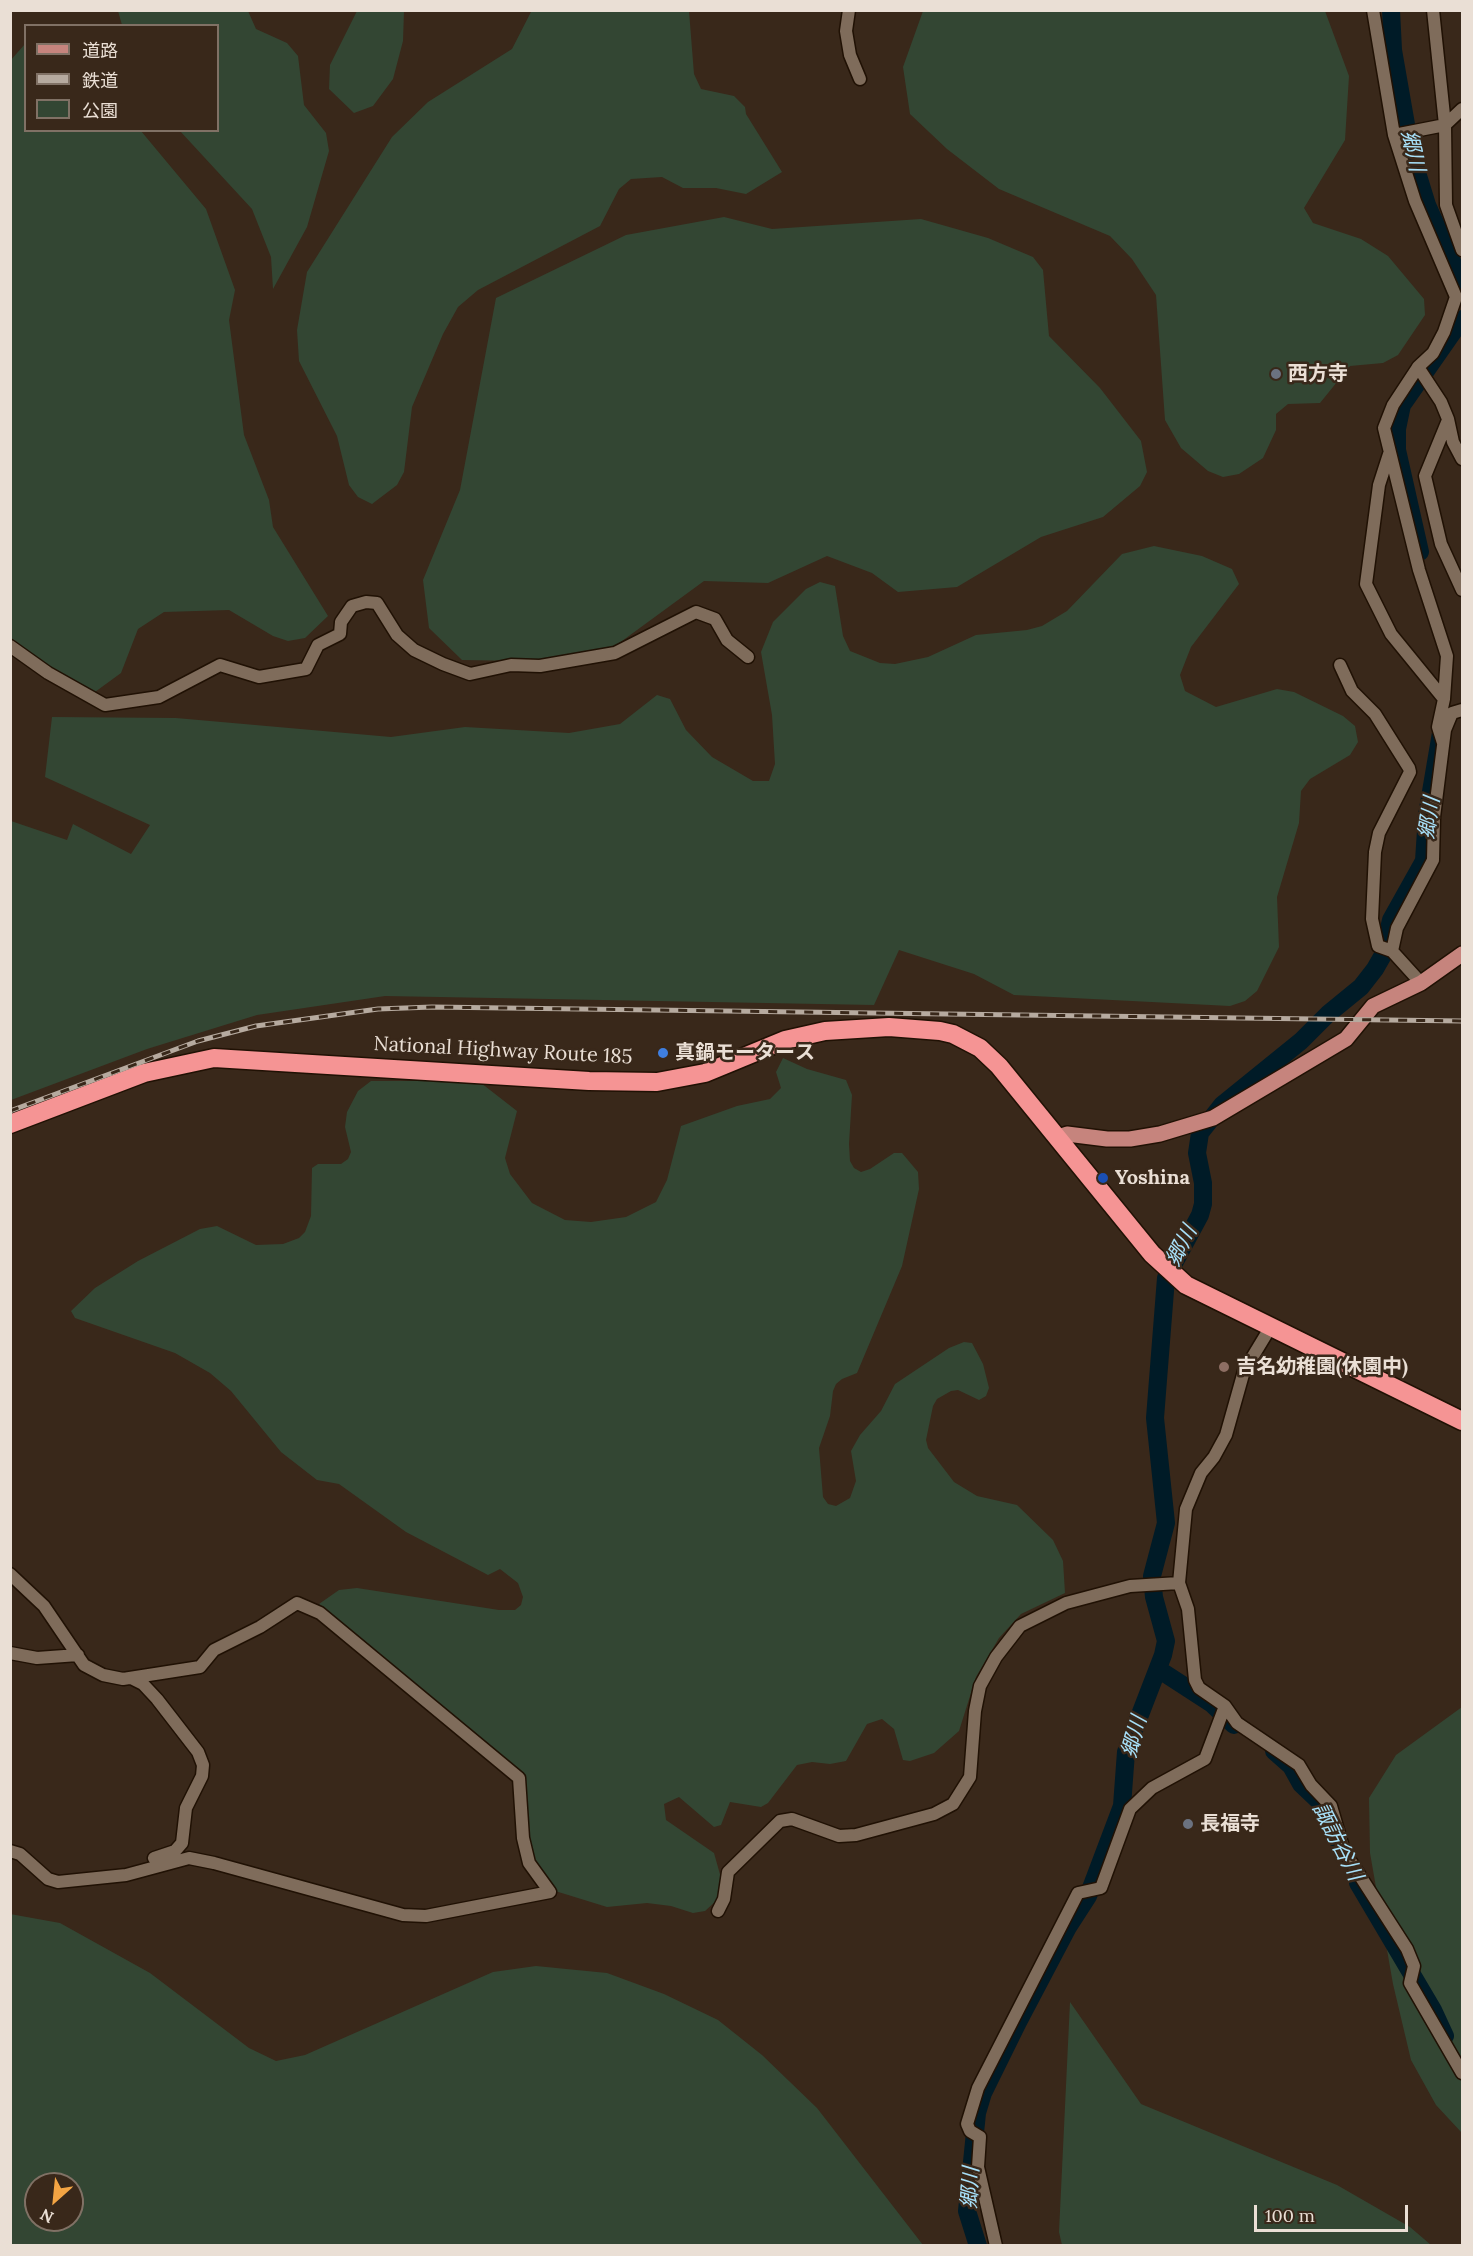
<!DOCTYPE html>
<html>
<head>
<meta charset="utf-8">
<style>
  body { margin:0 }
  #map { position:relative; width:1473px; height:2256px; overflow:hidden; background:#39281a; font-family:Lora,"Noto Sans JP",serif }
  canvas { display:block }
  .frame { position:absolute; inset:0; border:12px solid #eadfd5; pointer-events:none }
  .legend { position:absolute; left:24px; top:24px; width:195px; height:108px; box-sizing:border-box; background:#39281a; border:2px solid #807165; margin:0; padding:8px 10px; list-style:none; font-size:18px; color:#eadfd5 }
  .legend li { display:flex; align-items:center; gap:12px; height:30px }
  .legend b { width:30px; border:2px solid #807165 }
  .north { position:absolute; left:24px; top:2172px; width:60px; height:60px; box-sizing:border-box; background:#39281a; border:2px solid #807165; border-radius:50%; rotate:207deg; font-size:16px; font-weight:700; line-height:24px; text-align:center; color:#eadfd5 }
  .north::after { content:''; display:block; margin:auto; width:21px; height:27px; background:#f3a443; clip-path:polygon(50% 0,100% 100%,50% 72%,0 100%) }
  .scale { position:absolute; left:1254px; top:2205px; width:154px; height:27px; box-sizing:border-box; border:3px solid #eadfd5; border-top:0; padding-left:8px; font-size:18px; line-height:21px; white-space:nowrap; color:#eadfd5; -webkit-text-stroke:4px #39281a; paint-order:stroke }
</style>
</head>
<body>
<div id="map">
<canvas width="1473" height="2256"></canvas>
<div class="frame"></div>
<ul class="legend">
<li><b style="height:8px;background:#c6847d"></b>道路</li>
<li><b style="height:8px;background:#b6aa9f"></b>鉄道</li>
<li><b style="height:16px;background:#334633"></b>公園</li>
</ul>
<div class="north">N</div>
<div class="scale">100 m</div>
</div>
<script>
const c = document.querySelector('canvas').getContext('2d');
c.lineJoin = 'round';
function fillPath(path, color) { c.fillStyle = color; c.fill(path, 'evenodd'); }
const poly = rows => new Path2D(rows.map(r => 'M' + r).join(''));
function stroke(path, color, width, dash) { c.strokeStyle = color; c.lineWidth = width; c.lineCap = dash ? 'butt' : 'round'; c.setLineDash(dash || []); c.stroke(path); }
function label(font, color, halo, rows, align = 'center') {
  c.font = font + ' Lora,"Noto Sans JP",serif'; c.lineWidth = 5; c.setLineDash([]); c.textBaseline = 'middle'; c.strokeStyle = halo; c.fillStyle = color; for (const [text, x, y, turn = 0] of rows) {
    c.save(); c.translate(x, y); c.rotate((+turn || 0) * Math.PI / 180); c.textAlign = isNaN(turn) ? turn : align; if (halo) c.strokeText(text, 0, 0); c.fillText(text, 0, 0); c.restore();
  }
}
fillPath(poly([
  [532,10,689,11,694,74,701,89,734,96,745,107,746,114,782,172,746,194,716,188,683,188,662,177,631,179,619,189,600,226,478,290,458,307,443,334,412,407,404,472,397,485,372,504,358,497,349,485,337,436,299,361,297,330,307,272,392,137,428,102,512,49],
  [118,11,248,11,256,29,287,43,298,56,304,105,326,133,329,151,307,227,273,289,271,257,252,209,180,131,218,130,218,26,122,25],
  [357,11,404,11,403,41,393,79,373,106,354,113,329,89,330,65],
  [923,11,1325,11,1349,76,1345,140,1304,208,1313,223,1361,239,1388,256,1424,299,1425,315,1398,355,1383,363,1350,366,1320,403,1288,404,1276,414,1276,430,1263,458,1239,474,1223,477,1208,471,1181,448,1165,420,1156,295,1132,259,1110,236,999,189,947,149,910,114,903,67],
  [25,44,26,130,141,131,206,209,235,290,229,320,244,435,269,500,273,527,328,616,305,638,288,641,273,636,229,610,164,612,138,629,121,673,95,692,25,653,11,640,10,61],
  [724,217,772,229,921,219,988,238,1033,257,1043,270,1049,336,1100,388,1141,441,1147,472,1140,486,1103,517,1041,537,957,587,898,592,872,573,827,556,768,583,704,581,607,652,525,661,462,660,429,628,423,580,460,490,496,298,626,235],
  [1154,546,1202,556,1232,569,1239,584,1191,647,1180,675,1185,691,1216,707,1277,689,1294,692,1343,716,1355,726,1358,742,1350,755,1310,779,1301,791,1299,823,1277,897,1279,947,1257,991,1245,1001,1230,1006,1014,995,974,974,899,950,874,1005,385,996,257,1015,147,1049,11,1100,11,821,67,840,73,824,131,854,150,825,45,777,52,717,176,718,391,737,465,727,569,733,620,724,657,695,670,699,686,730,712,757,753,781,769,781,775,764,772,715,761,652,773,622,806,589,820,582,835,586,843,636,850,651,880,663,895,664,928,657,976,635,1027,630,1042,626,1067,611,1122,554],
  [783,1058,807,1069,846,1080,852,1095,849,1144,850,1161,854,1168,861,1172,870,1169,894,1153,902,1153,918,1172,919,1189,902,1266,857,1373,842,1379,836,1384,833,1391,830,1416,819,1448,823,1497,828,1504,836,1506,850,1498,856,1481,851,1451,860,1435,881,1411,895,1384,949,1348,964,1342,972,1343,983,1364,989,1388,986,1396,979,1400,958,1390,951,1391,937,1399,933,1406,926,1440,928,1448,954,1482,977,1496,1017,1505,1053,1540,1063,1561,1065,1593,1021,1614,999,1638,976,1677,959,1731,934,1753,910,1761,903,1760,894,1729,882,1719,867,1724,846,1761,830,1764,812,1762,797,1765,768,1803,761,1807,730,1802,721,1825,714,1827,679,1797,664,1804,666,1820,714,1853,723,1885,717,1900,705,1911,693,1913,671,1906,647,1903,607,1907,552,1890,530,1857,510,1765,319,1604,339,1590,357,1588,499,1610,515,1610,521,1605,523,1597,518,1583,500,1569,488,1575,406,1532,339,1484,317,1480,281,1452,231,1391,210,1373,175,1353,75,1318,71,1311,95,1288,138,1261,200,1229,217,1226,256,1245,283,1244,299,1238,305,1232,311,1216,312,1168,318,1164,341,1164,348,1159,351,1152,345,1127,347,1112,358,1091,371,1081,472,1081,481,1083,517,1111,505,1158,510,1174,532,1203,565,1220,591,1222,626,1217,656,1202,667,1180,681,1126,737,1106,770,1099,781,1088,776,1072],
  [1462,1707,1462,2133,1436,2105,1411,2060,1393,1984,1370,1853,1369,1798,1396,1755],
  [10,1914,60,1923,150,1973,249,2048,276,2061,305,2055,493,1972,536,1966,607,1973,664,1994,718,2020,762,2055,817,2108,923,2245,11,2245],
  [36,2184,72,2184,72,2220,36,2220],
  [1070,2002,1141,2104,1337,2185,1410,2227,1431,2245,1062,2245,1059,2232]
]), '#334633');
stroke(poly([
  [1391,10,1393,50,1411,153,1427,205,1462,284],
  [1420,552,1397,450,1397,429,1402,405,1462,319],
  [1158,1669,1212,1704,1234,1725],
  [1274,1751,1291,1766,1301,1784,1322,1804,1334,1837],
  [1358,1883,1433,2010,1445,2036],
  [978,2246,967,2211,977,2113,983,2093,1018,2022,1068,1927,1088,1896,1122,1806,1126,1752,1131,1738,1163,1655,1166,1641,1154,1597,1152,1576,1166,1523,1155,1418,1166,1278,1200,1215,1203,1204,1203,1183,1197,1153,1200,1133,1222,1105,1301,1041,1328,1014,1361,987,1375,969,1383,955,1391,920,1424,861,1427,815,1442,727]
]), '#001b27', 18);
const minor = poly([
  [849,10,846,31,850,55,860,79],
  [1373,10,1394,135,1415,201,1456,297,1444,332,1433,353,1418,367,1441,402,1448,419,1453,442,1462,459],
  [1433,10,1445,125,1446,205,1462,250],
  [1394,135,1445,125,1462,109],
  [1418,367,1393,405,1384,428,1419,570,1447,656,1444,699,1438,727,1443,743],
  [1448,420,1425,476,1441,544,1462,590],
  [1389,454,1379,485,1366,584,1391,634,1444,699],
  [10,646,48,673,105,705,159,697,220,665,259,677,306,669,318,645,340,634,341,622,352,606,366,602,377,603,397,635,414,650,443,664,470,674,511,665,540,666,615,653,696,612,715,619,727,640,748,657],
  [1340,665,1352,691,1375,714,1409,768,1410,772,1379,833,1375,852,1372,919,1378,946,1392,951,1421,983],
  [1392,951,1397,928,1433,860,1434,817,1445,730,1452,713,1462,710],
  [1270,1328,1244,1371,1226,1435,1214,1457,1201,1473,1186,1509,1179,1583,1188,1609,1195,1680,1199,1688,1225,1706,1237,1723,1299,1765,1311,1785,1331,1806,1344,1851,1407,1949,1414,1966,1410,1983,1462,2073],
  [10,1574,44,1606,84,1665,103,1675,123,1679,200,1667,214,1650,260,1627,297,1603,320,1613,519,1778,523,1838,529,1863,550,1892,426,1916,403,1915,214,1863,189,1858,126,1875,58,1882,48,1879,20,1854,10,1851],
  [10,1653,37,1658,78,1655],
  [133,1679,143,1684,157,1699,198,1752,203,1765,202,1776,186,1808,182,1843,175,1851,154,1858],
  [718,1911,724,1899,728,1872,780,1821,792,1819,839,1836,856,1835,934,1814,953,1804,970,1777,975,1711,980,1686,996,1657,1020,1626,1066,1603,1130,1586,1179,1583],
  [996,2246,978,2167,980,2137,970,2131,967,2124,978,2088,1078,1893,1101,1888,1130,1809,1152,1788,1205,1759,1225,1706]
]);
const major = poly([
  [1058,1137,1067,1134,1107,1139,1130,1139,1160,1134,1213,1118,1346,1039,1373,1006,1421,983,1462,954]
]);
const highway = poly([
  [10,1124,144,1073,214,1058,589,1081,657,1082,705,1073,785,1040,825,1031,889,1027,940,1031,953,1034,980,1048,999,1066,1152,1254,1186,1285,1462,1421]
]);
stroke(minor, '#201104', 15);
stroke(major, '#201104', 18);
stroke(highway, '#201104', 21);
stroke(minor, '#7f6c5b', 12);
stroke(major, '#c6847d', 15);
stroke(highway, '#f59494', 18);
const rail = poly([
  [10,1111,198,1041,256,1026,378,1009,432,1007,1462,1021]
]);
stroke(rail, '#b6aa9f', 5);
stroke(rail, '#39281a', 3, [9]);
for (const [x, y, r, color] of [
  [1276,374,6,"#6b7280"],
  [663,1053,6,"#3f7fe0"],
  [1103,1178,6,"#1a4fb4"],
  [1224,1367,6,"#8d6e63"],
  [1188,1824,6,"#6b7280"]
]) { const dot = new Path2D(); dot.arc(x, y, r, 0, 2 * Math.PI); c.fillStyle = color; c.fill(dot); stroke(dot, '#39281a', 2); }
label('bold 20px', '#eadfd5', '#39281a', [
  ["西方寺",1288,374],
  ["真鍋モータース",675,1053],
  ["Yoshina",1115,1178],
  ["吉名幼稚園(休園中)",1236,1367],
  ["長福寺",1200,1824]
], 'left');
label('20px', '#eadfd5', '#39281a', [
  ["National Highway Route 185",503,1051,3]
]);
label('italic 21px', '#a7e0f9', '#39281a', [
  ["郷川",1412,151,77],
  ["郷川",1430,818,-82],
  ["郷川",1182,1246,-63],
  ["郷川",1135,1737,-75],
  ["諏訪谷川",1337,1842,63],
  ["郷川",971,2188,-87]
]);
</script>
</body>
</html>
